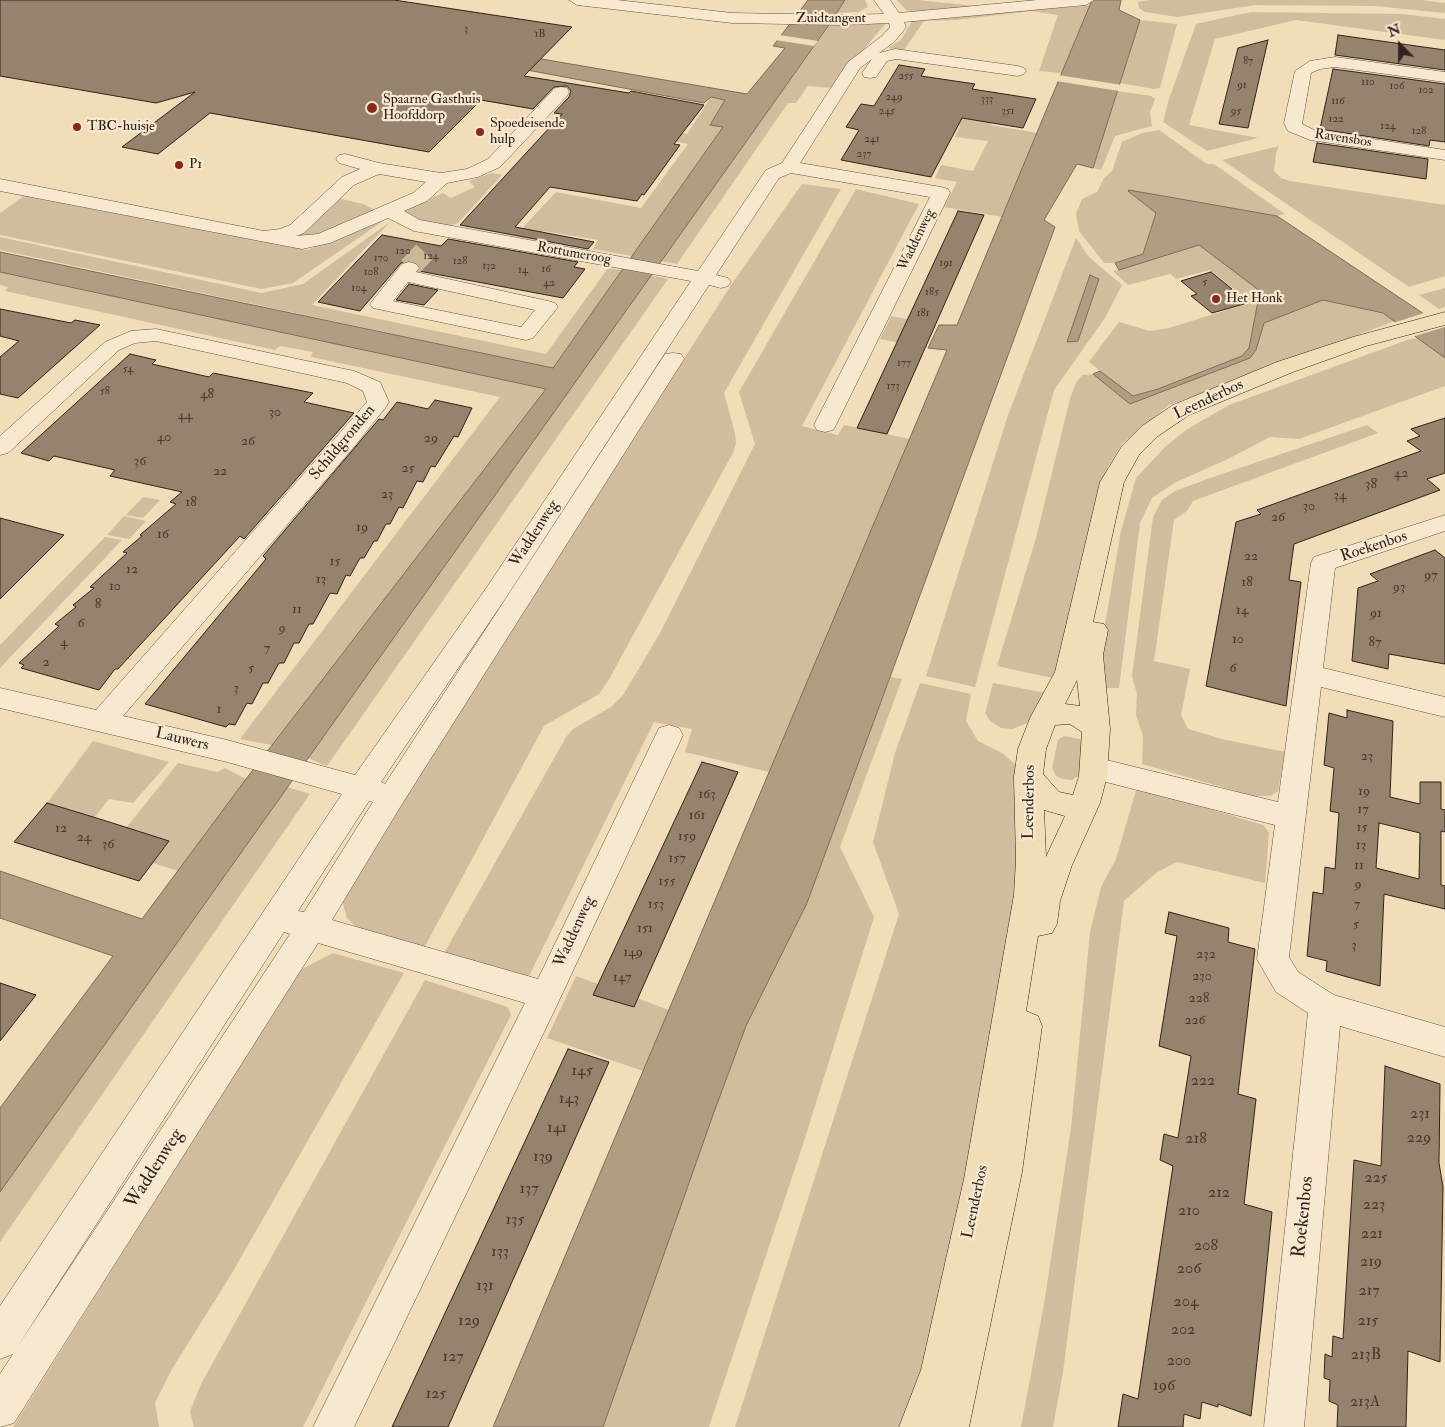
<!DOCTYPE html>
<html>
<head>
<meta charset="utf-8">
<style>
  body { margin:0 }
  #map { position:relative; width:1445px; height:1427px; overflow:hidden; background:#f1ddb7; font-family:"IM FELL Double Pica",serif }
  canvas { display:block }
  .north { position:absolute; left:1375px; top:20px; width:50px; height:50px; -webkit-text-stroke:4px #f6e9d0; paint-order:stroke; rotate:338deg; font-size:14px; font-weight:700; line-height:20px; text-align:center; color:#32221c }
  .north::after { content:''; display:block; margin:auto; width:18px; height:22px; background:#32221c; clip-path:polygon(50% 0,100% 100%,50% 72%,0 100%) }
</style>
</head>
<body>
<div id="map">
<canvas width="1445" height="1427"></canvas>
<div class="north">N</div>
</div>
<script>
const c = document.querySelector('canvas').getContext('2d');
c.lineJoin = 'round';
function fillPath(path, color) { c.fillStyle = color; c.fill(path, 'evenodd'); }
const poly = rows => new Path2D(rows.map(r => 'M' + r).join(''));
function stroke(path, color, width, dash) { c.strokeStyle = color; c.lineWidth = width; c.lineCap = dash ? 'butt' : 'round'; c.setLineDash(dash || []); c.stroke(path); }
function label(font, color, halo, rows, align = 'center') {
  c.font = font + ' "IM FELL Double Pica",serif'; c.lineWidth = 4.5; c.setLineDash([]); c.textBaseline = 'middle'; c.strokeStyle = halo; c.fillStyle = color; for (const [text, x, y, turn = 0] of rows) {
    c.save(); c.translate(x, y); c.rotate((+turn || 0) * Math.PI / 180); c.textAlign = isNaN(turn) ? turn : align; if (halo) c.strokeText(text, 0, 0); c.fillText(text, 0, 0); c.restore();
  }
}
fillPath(poly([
  [845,0,865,0,868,7,858,12,837,13],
  [897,0,918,0,975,6,914,12,906,10],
  [1149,0,1421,0,1445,3,1445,13,1375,6,1256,5,1177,17,1145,12,1139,8,1138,2],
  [1090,5,1062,73,1039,71,1058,15,1031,11,956,20,924,21,904,50,888,48,901,40,912,21],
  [1251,12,1402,14,1445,19,1445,40,1296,20,1215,39,1189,125,1258,138,1207,151,1163,122,1169,99,1196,24],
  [1140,20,1177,24,1160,88,1154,89,1120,83],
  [886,23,831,88,808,86,796,103,788,103,677,264,660,261,830,25],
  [1117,91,1151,96,1155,99,1150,112,1152,126,1115,136,1101,170,1093,168],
  [711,97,726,99,710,124,724,126,632,256,593,249,598,240,543,231,536,239,516,235,556,192,641,208,688,144,636,134,641,127,687,134],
  [997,110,991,125,1037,133,1002,217,944,207,957,182,935,178,941,165,973,171,988,141,955,137,960,126,924,121],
  [1159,130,1207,164,1214,164,1285,214,1277,216,1129,190,1156,213,1143,254,1115,263,1104,263,1079,231,1076,214,1082,199,1097,192,1104,178,1112,171,1122,142,1142,133],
  [1279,146,1276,153,1274,171,1281,178,1290,181,1445,205,1445,276,1409,287,1222,160],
  [492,173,502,175,458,223,447,226,430,223,409,216,404,210,443,193,451,198,475,187,469,181],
  [802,184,841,189,724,393,735,433,736,443,734,451,608,681,599,694,544,726,424,948,364,935,347,918,341,897,733,282],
  [856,189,919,204,802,426,838,435,844,425,910,439,769,772,685,752,692,729,654,722,527,980,442,957,566,737,573,729,611,707,623,695,660,633,755,444,739,392],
  [24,196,307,250,383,221,293,283,262,289,0,235,0,213],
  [338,198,363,204,377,211,319,235,298,236],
  [390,222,312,305,546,354,608,268,622,270,553,368,0,250,0,237,262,293,303,284],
  [1076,238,1089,257,1122,285,1105,318,1054,390,975,687,926,676,1008,415],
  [1090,276,1099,279,1078,341],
  [1199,245,1260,291,1249,348,1242,356,1158,389,1132,396,1089,362,1119,322,1150,331,1169,328,1246,304,1229,291,1234,289,1210,270,1176,279,1170,274,1128,285,1113,271],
  [0,272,546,389,272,745,240,739,500,397,311,357,313,352,280,346,275,350,5,291,8,287,0,285],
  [650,275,668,279,327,766,308,758],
  [1445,288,1445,307,1439,309,1419,295],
  [1323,300,1385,314,1395,321,1169,405,1147,423,1122,444,1108,467,1098,494,1080,565,1057,679,997,666,1036,538,1070,399,1076,383,1082,375,1093,374,1130,404,1250,358,1256,350,1264,323],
  [891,316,936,325,926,348,880,339],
  [1418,338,1445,358,1445,386,1299,439,1270,437,1228,459,1174,483,1152,498,1140,523,1119,688,1100,688,1098,665,1121,531,1136,478,1165,447,1186,430,1229,405,1410,339],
  [1367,425,1378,433,1193,501,1187,511,1174,520,1154,661,1190,669,1181,715,1188,729,1222,739,1285,752,1278,791,1270,796,1253,796,1142,764,1143,736,1136,715,1137,694,1132,676,1153,517,1162,500,1175,491,1216,476],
  [143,497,160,500,143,518,126,515],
  [124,516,146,521,129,539,107,535],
  [105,537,122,540,0,668,0,645],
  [890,677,902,679,840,847,874,917,805,1138,709,1427,603,1427,714,1112,746,1026,807,903],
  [920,683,971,694,966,721,978,741,1002,753,1017,766,1021,889,986,1105,921,1390,907,1427,735,1427,899,914,873,842,895,753],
  [993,683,1046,693,1035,716,1027,723,1013,729,1001,728,990,721,985,713],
  [1064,736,1080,739,1086,746,1081,774,1072,780,1063,779,1056,776,1052,768,1058,740],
  [93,741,169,762,133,803,109,799,94,818,47,803],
  [178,763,217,772,225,768,246,779,178,871,153,863,169,841,126,828],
  [287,787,310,794,0,1242,0,1192],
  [1137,787,1263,825,1269,833,1265,883,1177,862,1156,873,1124,901,1063,1372,1053,1427,1021,1427,1044,1304,1071,1128,1090,932,1101,887,1116,859],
  [333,953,404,973,229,1278,172,1369,155,1403,159,1427,13,1427,300,970],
  [576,976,669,1010,643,1071,547,1038],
  [425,980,508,1007,511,1015,303,1427,194,1427,190,1411,201,1384]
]), '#d1bd9d');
const water = poly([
  [808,0,845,0,829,25,0,1192,0,1108,113,956,0,918,0,871,142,919,246,779,546,389,0,272,0,252,553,368,723,127,710,125,725,100,711,97,704,103,457,57,465,46,747,94,785,48,773,46,808,0],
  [1092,0,1121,0,1119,10,1140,20,1093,168,1077,164,1044,220,1055,227,890,677,807,903,746,1026,714,1112,603,1427,493,1427,947,350,928,348,939,325,957,325,1092,0],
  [1129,190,1277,216,1445,328,1445,358,1383,313,1323,300,1264,323,1256,350,1250,358,1130,404,1093,374,1100,371,1133,396,1158,389,1242,356,1249,348,1260,291,1199,245,1119,270,1115,263,1143,254,1156,213,1128,191,1129,190],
  [1090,275,1099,279,1078,341,1067,342,1090,275]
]);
fillPath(water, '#b09d82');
stroke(water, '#7e6c59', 1);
fillPath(poly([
  [779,35,818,41,814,46,775,40],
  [1058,75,1122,85,1119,91,1056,81],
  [1427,312,1445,327,1412,337,1393,323]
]), '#f1ddb7');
const building = poly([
  [0,0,394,0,572,27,524,76,629,93,631,91,704,105,674,144,680,145,644,195,642,194,637,201,550,187,515,227,594,242,588,249,460,225,562,114,554,113,569,97,571,91,567,86,554,87,533,109,481,100,429,152,210,113,158,154,122,147,195,92,156,103,0,76,0,0],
  [1338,35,1445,50,1445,70,1335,55,1338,35],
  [1268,40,1248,128,1219,124,1238,48,1268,40],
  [899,65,925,69,921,76,975,84,972,89,1036,99,1023,128,962,118,931,177,841,160,859,130,846,127,861,104,874,106,899,65],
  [1333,69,1445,84,1445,142,1430,140,1429,146,1320,129,1333,69],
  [1317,143,1428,159,1426,179,1313,162,1317,143],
  [958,211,984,215,887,434,857,428,958,211],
  [382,235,441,246,448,239,578,262,574,267,585,269,563,298,419,271,421,268,418,263,408,260,401,263,360,311,318,302,382,235],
  [1211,272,1232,289,1226,291,1244,304,1212,313,1191,296,1197,294,1181,281,1211,272],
  [409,284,438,290,424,305,396,300,409,284],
  [0,309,71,323,75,320,100,325,18,398,0,394,0,357,19,341,0,336,0,309],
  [130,354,156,360,152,364,209,377,213,373,313,393,304,402,354,413,244,539,240,536,118,669,115,669,99,690,21,668,24,665,19,663,59,626,55,624,76,607,73,605,94,588,90,587,127,553,123,552,142,536,140,535,176,504,170,502,182,492,110,476,115,470,54,456,49,461,21,453,130,354],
  [435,400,472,408,458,437,454,436,435,467,431,466,423,482,417,481,403,508,399,507,390,524,386,524,377,541,374,541,364,558,360,558,350,576,346,575,337,594,330,593,313,624,309,624,299,643,294,643,284,663,279,663,268,683,263,683,252,704,247,703,235,725,229,724,226,727,145,704,266,559,263,556,379,419,383,420,397,402,428,409,435,400],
  [1445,418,1445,473,1427,479,1440,490,1294,544,1289,580,1301,582,1286,706,1206,686,1236,522,1261,514,1257,510,1421,451,1407,441,1420,436,1411,429,1445,418],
  [0,518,64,535,0,599,0,518],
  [1435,550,1445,558,1445,664,1389,654,1388,669,1352,661,1358,588,1378,581,1370,574,1435,550],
  [1347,710,1393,721,1390,797,1420,804,1420,782,1441,782,1441,809,1445,810,1445,832,1441,831,1441,885,1445,886,1445,909,1384,894,1380,986,1326,971,1327,961,1307,956,1313,892,1323,894,1325,867,1335,869,1339,813,1330,811,1334,768,1324,765,1329,713,1347,718,1347,710],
  [1379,823,1420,833,1419,879,1376,868,1379,823],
  [702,762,738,772,634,1007,593,995,702,762],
  [47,803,103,820,169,841,139,881,14,842,47,803],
  [1169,912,1229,928,1228,942,1255,949,1238,1094,1256,1099,1244,1204,1272,1212,1262,1315,1251,1416,1218,1404,1218,1407,1202,1402,1200,1419,1184,1414,1183,1427,1118,1427,1123,1394,1138,1399,1173,1166,1160,1160,1164,1134,1178,1138,1191,1056,1159,1046,1177,936,1165,933,1169,912],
  [0,983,36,995,0,1041,0,983],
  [568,1049,609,1062,448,1427,392,1427,568,1049],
  [1385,1066,1440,1084,1439,1163,1443,1187,1440,1362,1408,1351,1406,1427,1337,1427,1338,1405,1329,1401,1330,1380,1324,1378,1325,1354,1332,1357,1333,1336,1343,1339,1354,1160,1381,1166,1385,1066]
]);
fillPath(building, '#95836d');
stroke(building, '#32221c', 1);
stroke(poly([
  [409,268,431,245]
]), '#cbb898', 22, [22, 11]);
const minor = poly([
  [569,0,617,0,732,13,843,15,884,14,874,0,890,0,899,13,1037,0,1094,0,1086,5,904,22,906,27,904,30,894,42,879,53,895,49,1018,66,1024,68,1026,71,1024,74,1018,76,896,59,887,61,876,77,870,78,864,77,862,73,872,59,860,68,800,163,941,187,948,189,950,193,836,425,833,430,825,432,817,430,814,425,930,197,791,173,779,178,716,275,728,278,731,282,728,286,721,288,709,285,505,599,381,782,385,784,665,354,673,353,681,354,684,359,402,804,332,920,538,979,659,728,669,725,679,728,683,735,557,1005,354,1427,313,1427,525,1003,318,943,14,1423,0,1427,0,1374,13,1354,0,1359,0,1306,342,794,227,762,0,708,0,688,96,710,367,402,363,391,347,383,156,341,135,343,119,350,8,453,0,455,0,436,105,342,131,331,156,329,354,371,380,382,389,402,386,407,353,448,123,716,227,740,355,775,487,587,691,281,414,231,388,218,330,243,302,249,0,191,0,179,264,231,280,229,290,225,342,177,360,169,339,163,336,159,339,155,345,154,379,163,441,173,467,169,488,159,555,88,561,87,567,88,569,92,567,96,500,167,478,177,447,183,427,201,404,211,420,220,698,271,766,170,782,163,848,62,882,36,890,27,889,23,843,25,732,23,577,5,569,0],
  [379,174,426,182,413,193,318,234,296,236,304,233,354,185,379,174],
  [369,801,373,802,304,912,298,911,369,801],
  [284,932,290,934,16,1349,284,932],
  [1335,57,1445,72,1445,82,1335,67,1320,69,1311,73,1302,124,1314,130,1445,150,1445,160,1310,140,1288,131,1284,123,1295,71,1310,61,1335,57],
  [409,262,416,264,419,268,416,272,548,301,555,303,558,307,533,338,526,340,373,308,370,304,373,300,402,264,409,262],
  [408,282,535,310,521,327,393,301,408,282],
  [1445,515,1445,531,1335,568,1323,668,1445,697,1445,717,1321,687,1289,957,1298,972,1334,995,1445,1027,1445,1057,1340,1026,1304,1427,1264,1427,1308,1013,1276,992,1257,959,1275,825,1094,779,1084,776,1080,768,1084,760,1094,757,1278,802,1311,563,1314,557,1445,515]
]);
const major = poly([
  [1445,312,1445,325,1366,346,1293,372,1189,415,1158,436,1139,455,1124,482,1093,622,1104,624,1108,630,1103,655,1110,729,1107,776,1100,803,1072,865,1060,901,1057,924,1052,933,1038,936,1026,1011,1038,1016,1042,1026,1022,1172,969,1427,899,1427,921,1370,964,1179,1014,895,1016,860,1014,777,1018,749,1030,718,1055,672,1100,482,1122,446,1142,426,1173,405,1277,362,1353,337,1445,312],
  [1077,680,1080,706,1065,704,1077,680],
  [1070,724,1082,732,1079,776,1073,795,1059,792,1043,774,1046,749,1055,725,1070,724],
  [1044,810,1065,816,1046,857,1044,810]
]);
stroke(minor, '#625143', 1);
stroke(major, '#32221c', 1);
fillPath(minor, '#f6e9d0');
fillPath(major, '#f1ddb7');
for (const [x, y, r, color] of [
  [372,108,6,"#8f2418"],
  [77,127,5,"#8f2418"],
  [480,132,5,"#8f2418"],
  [179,165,5,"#8f2418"],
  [1216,299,5,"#8f2418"]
]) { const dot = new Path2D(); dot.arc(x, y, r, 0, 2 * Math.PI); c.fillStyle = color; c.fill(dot); stroke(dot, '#f6e9d0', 2); }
label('11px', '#4b3a30', null, [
  ["3",466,30],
  ["1B",540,35],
  ["87",1248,62],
  ["255",906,77],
  ["110",1368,83],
  ["91",1242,86],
  ["106",1397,87],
  ["102",1426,91],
  ["249",894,98],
  ["333",987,100],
  ["116",1338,102],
  ["245",887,112],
  ["351",1008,112],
  ["95",1236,112],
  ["122",1336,120],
  ["124",1388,127],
  ["128",1419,132],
  ["241",872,140],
  ["237",864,155],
  ["120",403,252],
  ["124",431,257],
  ["170",381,259],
  ["128",460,262],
  ["191",946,264],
  ["132",489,267],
  ["16",546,270],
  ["14",523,271],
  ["108",371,273],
  ["5",1205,283],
  ["42",549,284],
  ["104",359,289],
  ["185",932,293],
  ["181",923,314],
  ["177",904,364],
  ["54",128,370],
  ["173",893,387],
  ["58",105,392]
]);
label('14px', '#32221c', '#f6e9d0', [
  ["Zuidtangent",831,19],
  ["Ravensbos",1343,139,9],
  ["Waddenweg",917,240,-64],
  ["Rottumeroog",574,254,10]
]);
label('14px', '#32221c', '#f6e9d0', [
  ["Spaarne Gasthuis",383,100],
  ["Hoofddorp",383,116],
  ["Spoedeisende",490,124],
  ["hulp",490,140],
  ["TBC-huisje",87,127],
  ["P1",189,165],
  ["Het Honk",1226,299]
], 'left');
label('14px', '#4b3a30', null, [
  ["48",207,395],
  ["30",275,413],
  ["44",185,416],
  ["40",164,438],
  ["29",431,439],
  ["26",248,442],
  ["36",140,462],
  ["25",408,469],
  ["22",220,472],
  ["42",1401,474],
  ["38",1371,485],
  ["23",387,495],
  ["34",1340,496],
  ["18",191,503],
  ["30",1309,507],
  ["26",1278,518],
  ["19",362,528],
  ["16",163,535],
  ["22",1251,557],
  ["15",335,562],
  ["12",132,570],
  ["97",1431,576],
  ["13",321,580],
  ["18",1247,583],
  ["10",115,587],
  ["93",1399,588],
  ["8",98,605],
  ["11",297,610],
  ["14",1242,611],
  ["91",1376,614],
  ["6",81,624],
  ["9",282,629],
  ["10",1238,640],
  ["4",64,643],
  ["87",1375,643],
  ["7",267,649],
  ["2",46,663],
  ["5",251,669],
  ["6",1233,669],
  ["3",236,689],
  ["1",219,710],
  ["23",1367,757],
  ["19",1364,792],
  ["163",707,795],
  ["17",1363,810],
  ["161",697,816],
  ["15",1362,828],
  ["12",61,829],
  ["159",687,837],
  ["24",84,838],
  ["36",108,845],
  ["13",1361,846],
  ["157",677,859],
  ["11",1359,866],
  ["155",667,882],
  ["9",1358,885],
  ["153",656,905],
  ["7",1357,905],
  ["5",1356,925],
  ["151",645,929],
  ["3",1354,946],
  ["149",633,953],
  ["232",1206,955],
  ["230",1202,977],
  ["147",622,978],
  ["228",1199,999],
  ["226",1195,1021]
]);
label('16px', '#32221c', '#f6e9d0', [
  ["Leenderbos",1209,400,-25],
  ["Schildgronden",343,443,-50],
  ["Waddenweg",535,534,-57],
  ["Roekenbos",1374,547,-18],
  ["Lauwers",182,740,14],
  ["Leenderbos",1030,802,-89],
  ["Waddenweg",575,932,-65],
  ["Leenderbos",976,1202,-78]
]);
label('16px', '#4b3a30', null, [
  ["145",582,1072],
  ["222",1203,1082],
  ["143",569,1100],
  ["231",1420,1115],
  ["141",557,1129],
  ["229",1419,1139],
  ["218",1196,1140],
  ["139",543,1158],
  ["225",1376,1179],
  ["137",529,1190],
  ["212",1219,1194],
  ["223",1374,1206],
  ["210",1189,1212],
  ["135",515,1221],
  ["221",1372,1235],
  ["208",1206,1247],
  ["133",500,1253],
  ["219",1371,1263],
  ["206",1189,1270],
  ["131",485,1287],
  ["217",1369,1292],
  ["204",1186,1303],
  ["129",469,1322],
  ["215",1368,1322],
  ["202",1183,1331],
  ["213B",1366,1356],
  ["127",453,1358],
  ["200",1179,1362],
  ["196",1164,1387],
  ["125",436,1395],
  ["213A",1365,1403]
]);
label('19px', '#32221c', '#f6e9d0', [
  ["Waddenweg",155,1169,-57],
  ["Roekenbos",1304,1217,-84]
]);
</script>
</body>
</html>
